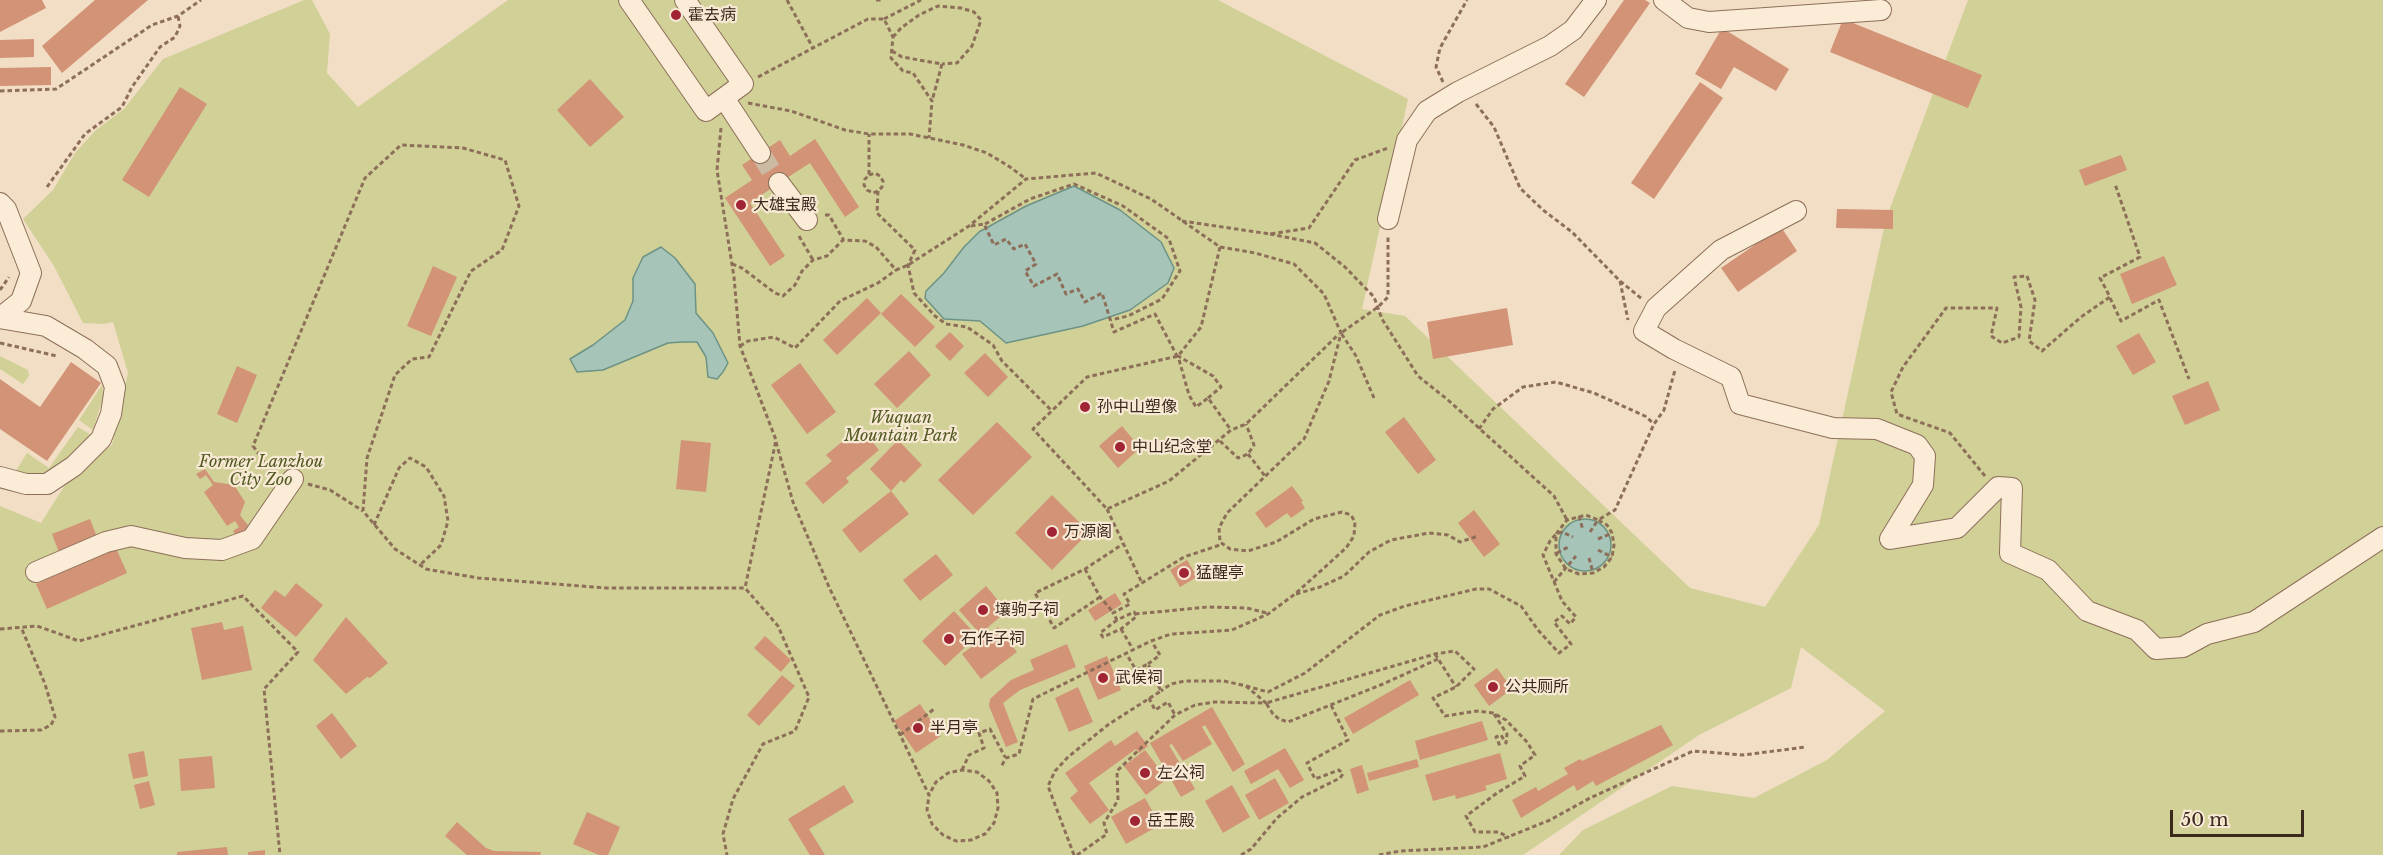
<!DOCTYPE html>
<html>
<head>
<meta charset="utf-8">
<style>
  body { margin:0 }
  #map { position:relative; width:2383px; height:855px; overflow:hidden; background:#f1dec4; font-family:"Libre Baskerville",serif }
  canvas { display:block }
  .scale { position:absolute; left:2170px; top:810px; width:134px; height:27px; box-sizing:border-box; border:3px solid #3c291e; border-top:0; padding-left:8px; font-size:18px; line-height:21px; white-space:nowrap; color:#3c291e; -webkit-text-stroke:4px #f8e9d4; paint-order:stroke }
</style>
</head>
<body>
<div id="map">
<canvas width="2383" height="855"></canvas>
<div class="scale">50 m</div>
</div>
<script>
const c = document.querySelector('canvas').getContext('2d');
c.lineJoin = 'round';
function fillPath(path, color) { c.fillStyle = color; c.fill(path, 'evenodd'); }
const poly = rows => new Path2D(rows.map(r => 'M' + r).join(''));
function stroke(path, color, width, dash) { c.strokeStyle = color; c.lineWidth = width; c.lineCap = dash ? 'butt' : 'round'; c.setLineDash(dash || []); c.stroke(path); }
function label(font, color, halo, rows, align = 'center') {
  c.font = font + ' "Libre Baskerville","Noto Sans SC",serif'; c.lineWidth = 4.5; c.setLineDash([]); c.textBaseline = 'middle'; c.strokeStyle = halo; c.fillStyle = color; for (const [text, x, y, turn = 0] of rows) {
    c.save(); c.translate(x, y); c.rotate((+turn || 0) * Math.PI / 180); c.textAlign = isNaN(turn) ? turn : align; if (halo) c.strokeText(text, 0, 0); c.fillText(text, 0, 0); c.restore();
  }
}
fillPath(poly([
  [304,0,312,0,330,34,327,73,358,107,508,0,1218,0,1408,99,1362,309,1405,316,1690,588,1765,607,1819,525,1886,219,1968,0,2383,0,2383,855,1559,855,1583,830,1672,786,1754,798,1827,760,1885,711,1801,647,1791,688,1699,735,1523,855,0,855,0,506,41,523,72,474,112,445,128,373,113,322,104,324,83,323,54,266,23,219,53,190,75,153,96,130,124,109,163,59],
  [0,356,28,370,29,376,23,384,0,369],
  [102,385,104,395,93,430,79,420],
  [78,427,91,435,73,454,45,475,14,474,27,453,49,468]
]), '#d0d097');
const water = poly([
  [1074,186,1120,210,1161,242,1174,268,1168,283,1130,310,1083,326,1006,343,980,321,944,319,925,298,926,291,944,273,964,247,979,232,1026,206,1074,186],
  [661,247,675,258,695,284,696,313,713,333,728,363,723,372,717,379,708,377,706,357,697,342,682,342,668,343,603,370,577,372,570,359,593,345,625,320,633,301,633,278,643,257,661,247],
  '1559 545a26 26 0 1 1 52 0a26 26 0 1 1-52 0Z'
]);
fillPath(water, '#a6c4b8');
stroke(water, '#6c9385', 1.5);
fillPath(poly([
  [0,0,42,0,46,8,0,32],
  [95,0,148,0,62,73,42,46],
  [1624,0,1645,0,1650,3,1584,97,1565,84],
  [1843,19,1982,75,1968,108,1830,52],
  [1722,28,1789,69,1776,91,1734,67,1721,89,1695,74],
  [34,39,34,57,0,58,0,40],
  [51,67,51,85,0,86,0,68],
  [590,79,624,117,590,147,557,110],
  [1700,82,1723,98,1654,199,1631,183],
  [180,87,207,104,149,197,122,180],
  [815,139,859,207,845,217,810,163,779,183,750,203,785,256,770,266,725,198,752,180,742,165,780,140,790,156],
  [2121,155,2127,170,2085,186,2079,170],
  [1837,209,1893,210,1893,229,1836,228],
  [1781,227,1797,251,1738,292,1721,268],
  [2164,256,2177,285,2132,304,2120,274],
  [433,266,457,277,431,336,407,326],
  [901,294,935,327,915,347,881,314],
  [867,298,881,313,837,355,823,340],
  [1507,308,1513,345,1433,359,1427,322],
  [950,332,964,346,950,361,935,346],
  [2139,333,2156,362,2133,375,2116,346],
  [909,351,931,375,897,408,874,384],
  [985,353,1008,377,988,397,964,373],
  [71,362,101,383,47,461,0,429,0,379,40,407],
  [800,363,836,412,807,434,771,385],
  [237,366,257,375,237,423,217,414],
  [2208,381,2220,410,2185,425,2172,396],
  [1404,417,1436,460,1418,474,1385,432],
  [997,422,1032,457,973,515,938,480],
  [1122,426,1140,448,1118,468,1099,446],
  [860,427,879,450,846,478,849,482,823,504,805,483,832,461,826,455],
  [681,440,711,443,706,492,676,489],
  [898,440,922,465,904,483,901,480,891,491,870,469],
  [205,469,214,482,234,485,245,502,240,515,250,528,237,537,233,531,239,527,235,521,227,526,204,492,213,485,206,475,200,479,196,474],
  [1292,486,1303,501,1301,502,1305,508,1291,518,1287,513,1266,528,1255,513],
  [891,491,909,514,860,553,842,530],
  [1052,495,1089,532,1052,570,1015,533],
  [1474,510,1500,544,1484,557,1458,523],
  [90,519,98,540,60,555,52,534],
  [116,548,127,573,47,609,36,584],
  [936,554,953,575,920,601,903,580],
  [1187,560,1197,577,1180,587,1170,570],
  [296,583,323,605,296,637,261,608,275,590,285,597],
  [986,586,1007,611,980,634,959,610],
  [1115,593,1122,604,1095,621,1088,610],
  [954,611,977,636,945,666,922,641],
  [346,617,388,663,370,678,367,677,346,694,313,660],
  [222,622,224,630,243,626,252,670,202,680,191,628],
  [998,627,1017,652,981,679,962,654],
  [765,636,791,660,781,672,754,648],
  [1067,644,1076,667,1020,690,1003,703,1018,742,1006,747,989,706,990,699,1011,680,1034,670,1030,660],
  [1107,656,1121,690,1098,700,1084,666],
  [1497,668,1512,689,1489,706,1474,685],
  [782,675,795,686,759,726,747,715],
  [1410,680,1419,695,1353,734,1344,718],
  [1078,687,1093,722,1069,732,1055,698],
  [920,704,941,736,916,753,894,721],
  [1212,707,1245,764,1233,772,1205,725,1202,727,1212,744,1183,761,1172,744,1169,745,1195,789,1181,797,1150,743],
  [332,713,357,746,341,759,316,726],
  [1482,721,1488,740,1420,760,1415,741],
  [1661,725,1673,745,1596,786,1593,781,1577,791,1574,785,1521,818,1512,800,1536,787,1538,791,1568,774,1564,768,1580,759,1582,761],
  [1137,731,1148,746,1139,753,1136,749,1089,783,1109,810,1090,824,1070,798,1078,791,1065,773,1111,740,1115,746],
  [1285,748,1304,780,1290,788,1278,769,1251,784,1244,771],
  [1145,750,1167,779,1146,795,1124,766],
  [144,751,148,776,133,779,128,754],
  [1500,753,1507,779,1485,786,1487,790,1456,799,1455,795,1433,801,1425,775],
  [212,756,215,788,181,791,179,759],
  [1417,759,1419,767,1369,781,1367,773],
  [1362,765,1369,790,1357,794,1350,769],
  [1275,778,1289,803,1259,820,1245,795],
  [149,781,155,805,140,809,134,785],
  [844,785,854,802,809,829,825,855,810,855,788,819],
  [1232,785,1250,817,1223,833,1205,801],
  [1145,798,1160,825,1126,844,1111,817],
  [587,812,620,827,608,855,599,855,573,844],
  [457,822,486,848,494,851,541,852,540,855,467,855,445,836],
  [227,847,228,855,177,855,177,852],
  [265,850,265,855,248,855,248,852]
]), '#d29377');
stroke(poly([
  [760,153,779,183]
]), '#cdbaa3', 20, [20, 10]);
const minor = poly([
  [629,0,706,111,743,84,685,0],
  [1664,0,1688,18,1709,22,1881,10],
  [724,98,760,153],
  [779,183,807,220],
  [0,203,6,209,31,273,21,301,1,317],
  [1796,211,1721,250,1656,308,1644,331,1674,349,1731,377,1740,404,1833,428,1877,429,1917,445,1925,456,1923,485,1890,539,1957,528,1998,487,2012,488,2010,553,2048,570,2087,611,2137,630,2156,649,2183,647,2207,634,2254,622,2383,537],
  [1388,219,1407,140,1427,111,1458,92,1550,46,1573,30,1596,0],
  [0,318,46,326,85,349,107,366,115,387,111,414,101,439,74,466,47,484,26,484,0,477],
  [36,572,106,542,131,536,185,548,222,550,252,539,293,479]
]);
stroke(minor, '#8d6f59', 22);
stroke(poly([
  [787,0,813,48],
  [876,0,881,0],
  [884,19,921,0],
  [893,37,901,28,919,15,938,6,961,8,974,12,981,20,972,46,957,63,942,64],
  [892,51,902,57,942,64,932,101],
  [758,77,868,19,884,19,893,37,891,58,903,71,913,73,932,101,929,138],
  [1443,82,1436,67,1440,48,1467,0],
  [0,91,56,89,152,25,178,16,201,0],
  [748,103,791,111,845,130,869,134,910,134,963,145,987,153,1010,167,1026,179],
  [1476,104,1494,127,1520,188,1543,210,1572,232,1620,281,1642,299],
  [721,128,717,170,734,277,740,346,776,440,745,588],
  [869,175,875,173,880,176,883,181,882,187,878,191,873,193,867,190,864,185,865,179,869,175,869,134],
  [47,187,85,134,122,107,132,87,160,47,175,37,180,26,178,16],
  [878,191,877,213,915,250,908,265,914,293,935,316,946,324,967,327,993,345,1002,361,1052,411],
  [825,215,829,215,843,239],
  [1182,221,1270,234,1309,228,1355,160,1388,148],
  [985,224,1030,199,1074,184,1123,206,1169,239,1180,271,1162,299,1128,316,1111,320],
  [971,226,984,224,994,245,1006,239,1014,249,1025,244,1036,264,1025,271,1034,286,1057,274,1066,294,1078,289,1085,302,1102,293,1114,332,1155,314,1177,356],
  [1270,234,1315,243,1345,267,1374,297,1382,319,1418,376,1448,400,1554,496,1567,520],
  [799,236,813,260],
  [1220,247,1201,327,1178,356,1087,377,1033,429,1107,509,1169,481,1231,430,1246,424,1339,334],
  [732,264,742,268,775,293,783,296,795,285,802,271,813,260,827,256,843,240,865,241,876,247,896,270,908,265,969,226,1026,179,1096,173,1151,199,1220,247,1255,253,1294,264,1324,294,1341,333,1329,381,1304,439,1227,513,1219,528,1220,542,1230,549,1248,551,1276,542,1314,519,1342,512,1351,515,1355,522,1354,536,1346,548,1295,594,1268,614,1232,630,1171,634,1151,641,1033,699,1019,754,1006,758,1001,767],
  [1620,281,1628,320],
  [0,290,9,277],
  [2110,298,2121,321,2159,300,2189,379],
  [0,343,57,356],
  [740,346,748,341,774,337,795,348,840,301,878,283,896,270],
  [1208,398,1221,387,1213,376,1178,356,1189,395,1196,407,1208,398,1231,430],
  [1374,398,1356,356,1341,333,1378,307,1388,297,1388,237],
  [1479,429,1493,409,1523,387,1556,382,1594,393,1645,416,1654,424],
  [1220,441,1238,458,1248,454,1254,445,1246,424],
  [776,442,793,502,829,587,929,795,927,810,932,824,943,835,956,841,971,840,985,834,994,823,998,808,997,793,989,781,977,772,962,770,948,773,936,782,929,795],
  [1248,454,1265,476],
  [273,474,253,446,365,178,401,145,463,148,505,160,519,206,502,250,471,271,429,357,412,359,395,375,367,458,363,511,395,549,426,569,478,578,606,588,745,588,778,626,809,697,795,731,763,744,733,799,723,834,727,855],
  [1985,476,1950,433,1897,414,1891,392,1903,367,1946,308,1997,308,1991,336,2002,343,2019,337,2021,307,2014,277,2027,276,2035,300,2029,341,2042,351,2081,317,2110,297,2100,278,2140,257,2115,184],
  [308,484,330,490,363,511],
  [1107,509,1142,583],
  [1579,516,1583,530],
  [374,525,399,468,410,458,426,467,444,496,448,521,441,545,420,565],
  [1590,532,1598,520,1607,525,1612,533,1614,545,1612,557,1604,567,1593,573,1579,574,1566,569,1556,554,1556,534,1567,520,1586,515,1598,520,1615,510,1654,424,1664,410,1675,370],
  [1598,539,1612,533],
  [1598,550,1612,557],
  [1557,553,1570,546],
  [1589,558,1593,573],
  [1085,569,1100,597,1113,612],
  [1554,582,1576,556],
  [1296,594,1320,587,1344,576,1369,552,1391,540,1429,533,1448,535,1460,542,1478,536],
  [1100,597,1054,628,1035,593,1085,569,1123,544],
  [1135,614,1208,607,1247,608,1267,613],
  [1117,620,1100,633,1103,637,1121,629,1137,616,1134,612,1117,620,1113,613,1130,604,1124,594,1184,557,1223,544],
  [0,629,37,626,79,641,243,596,298,652,264,689,280,855],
  [1121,629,1134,651],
  [1435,654,1456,687],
  [1438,659,1383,684,1288,722,1279,719,1273,714,1266,703,1435,654,1455,651,1474,669,1456,687,1433,698,1445,716,1477,711,1493,713,1506,720,1527,742,1535,755,1520,766,1525,776,1497,793,1466,816,1475,832,1499,832,1509,838],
  [1148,664,1160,655,1152,642],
  [1246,686,1268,692,1305,673,1380,615,1405,606,1476,589,1489,589,1521,606,1538,630,1559,653,1571,644,1554,622,1562,616,1570,624,1576,617,1562,601,1543,555,1550,541,1556,534,1562,532,1573,537],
  [1149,698,1155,710,1168,702,1175,715],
  [1494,714,1507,734,1506,743,1501,735,1496,737,1500,746],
  [0,731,41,730,51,725,55,717,45,684,21,627],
  [900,735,934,709],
  [962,770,969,755,984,748,979,733,990,729,1005,757],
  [1074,855,1048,786,1055,771,1068,757,1109,724,1161,691,1148,664,1136,670,1127,655],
  [1077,855,1107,834,1104,823,1118,800,1117,771,1175,715,1195,705,1215,702,1266,703,1246,686,1224,681,1185,681,1171,684,1161,691],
  [1241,855,1251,849,1277,818,1302,797,1340,778,1343,774,1339,770,1315,779,1307,763,1348,740,1331,705],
  [1379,855,1400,851,1483,847,1550,820,1590,798,1693,751,1743,755,1806,747]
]), '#8d6f59', 3, [4.5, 3]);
stroke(minor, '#fbecd8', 20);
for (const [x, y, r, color] of [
  [676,15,6,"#a02433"],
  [741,205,6,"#a02433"],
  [1085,407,6,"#a02433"],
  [1120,447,6,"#a02433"],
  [1052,532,6,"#a02433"],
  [1184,573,6,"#a02433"],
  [983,610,6,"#a02433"],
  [949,639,6,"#a02433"],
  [1103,678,6,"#a02433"],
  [1493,687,6,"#a02433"],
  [918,728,6,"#a02433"],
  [1145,773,6,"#a02433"],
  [1135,821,6,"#a02433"]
]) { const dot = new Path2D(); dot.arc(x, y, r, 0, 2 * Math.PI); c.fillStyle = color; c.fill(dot); stroke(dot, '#f8e9d4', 2); }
label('16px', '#3c291e', '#f8e9d4', [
  ["霍去病",688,15],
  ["大雄宝殿",753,205],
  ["孙中山塑像",1097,407],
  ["中山纪念堂",1132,447],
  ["万源阁",1064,532],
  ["猛醒亭",1196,573],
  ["壤驹子祠",995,610],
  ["石作子祠",961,639],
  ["武侯祠",1115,678],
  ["公共厕所",1505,687],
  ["半月亭",930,728],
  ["左公祠",1157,773],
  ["岳王殿",1147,821]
], 'left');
label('italic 16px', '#525a23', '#f8e9d4', [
  ["Wuquan",901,418],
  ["Mountain Park",901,436],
  ["Former Lanzhou",261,462],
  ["City Zoo",261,480]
]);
</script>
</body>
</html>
